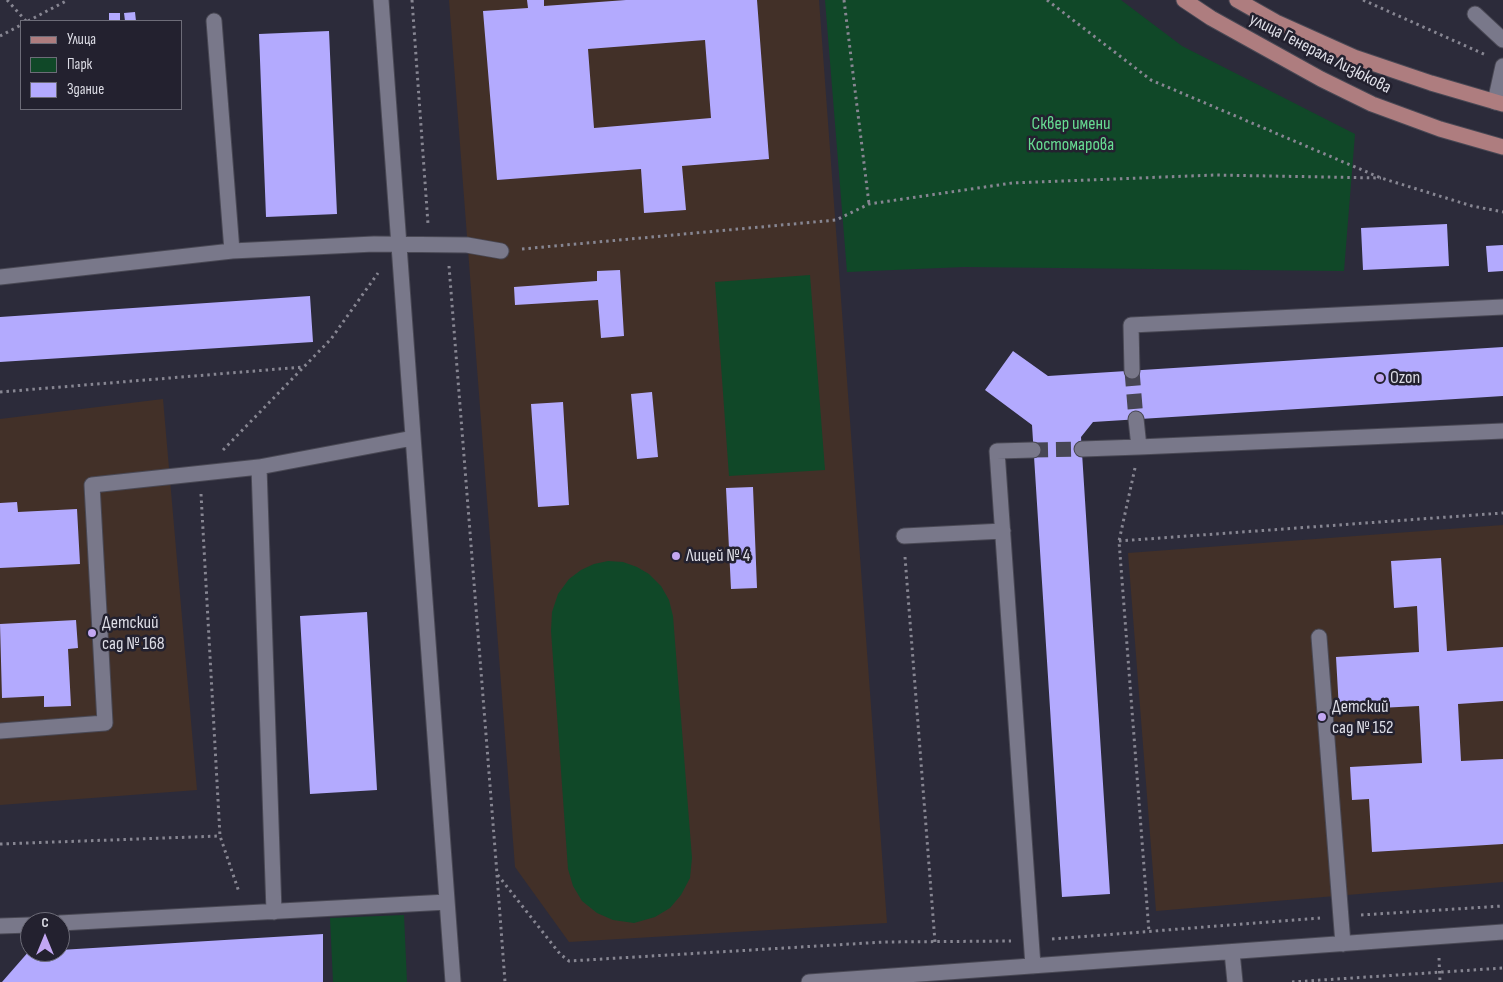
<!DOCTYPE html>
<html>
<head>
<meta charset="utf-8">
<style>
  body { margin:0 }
  #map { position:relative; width:1503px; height:982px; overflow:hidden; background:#2c2b3a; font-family:"Sofia Sans Condensed",sans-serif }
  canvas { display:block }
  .legend { position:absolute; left:20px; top:20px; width:162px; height:90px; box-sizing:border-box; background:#23212f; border:1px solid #6d6c78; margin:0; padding:6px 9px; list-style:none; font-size:15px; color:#dddde6 }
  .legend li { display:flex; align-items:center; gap:10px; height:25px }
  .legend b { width:25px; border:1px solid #6d6c78 }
  .north { position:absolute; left:20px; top:912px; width:50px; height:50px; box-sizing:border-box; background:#23212f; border:1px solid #6d6c78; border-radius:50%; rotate:0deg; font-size:14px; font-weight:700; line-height:20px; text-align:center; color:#dddde6 }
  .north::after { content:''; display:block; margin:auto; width:18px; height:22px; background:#c2a7f2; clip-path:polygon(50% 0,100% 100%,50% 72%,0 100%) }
</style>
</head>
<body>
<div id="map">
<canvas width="1503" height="982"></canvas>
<ul class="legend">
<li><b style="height:6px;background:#ae7d7f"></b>Улица</li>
<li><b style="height:14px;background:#104828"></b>Парк</li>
<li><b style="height:14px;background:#b3aafe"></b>Здание</li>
</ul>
<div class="north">С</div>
</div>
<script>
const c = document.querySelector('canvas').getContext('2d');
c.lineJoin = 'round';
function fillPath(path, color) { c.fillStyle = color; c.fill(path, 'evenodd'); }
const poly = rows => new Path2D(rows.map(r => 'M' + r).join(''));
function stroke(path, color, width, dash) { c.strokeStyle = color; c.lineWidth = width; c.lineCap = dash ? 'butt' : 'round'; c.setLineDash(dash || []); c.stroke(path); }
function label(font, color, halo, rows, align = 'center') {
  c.font = font + ' "Sofia Sans Condensed",sans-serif'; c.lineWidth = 5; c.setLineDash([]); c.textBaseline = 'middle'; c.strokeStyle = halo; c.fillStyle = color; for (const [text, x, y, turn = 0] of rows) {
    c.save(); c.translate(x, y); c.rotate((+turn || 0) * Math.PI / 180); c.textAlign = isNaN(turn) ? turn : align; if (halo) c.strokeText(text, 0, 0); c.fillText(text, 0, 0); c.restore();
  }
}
fillPath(poly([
  [449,0,819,0,887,923,569,942,515,867],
  [163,399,197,790,0,805,0,419],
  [1503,525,1503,882,1156,911,1128,553]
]), '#423028');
fillPath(poly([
  [825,0,1121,0,1182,46,1355,134,1344,271,964,267,847,272],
  [810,275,825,470,729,476,715,282],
  [608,561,623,562,637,567,649,574,661,586,669,600,673,616,692,858,690,878,681,895,670,908,655,917,634,923,613,920,597,913,582,901,573,886,568,869,551,631,552,612,558,594,569,579,581,570,594,564],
  [404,915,407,982,333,982,330,918]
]), '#104828');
fillPath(poly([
  [527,0,544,0,544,6,626,0,757,0,769,159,682,166,686,210,644,213,641,169,497,180,483,11,528,8],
  [705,40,711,118,594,128,588,49],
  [135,12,136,21,125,21,124,13],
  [109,13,120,13,120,21,109,21],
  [329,31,337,214,266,217,259,34],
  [1447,224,1449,266,1363,270,1361,228],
  [1503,245,1503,271,1488,272,1486,246],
  [620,270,624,336,601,338,598,300,515,305,514,287,597,281,597,271],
  [310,296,313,342,0,362,0,317],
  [1503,347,1503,396,1093,422,1081,437,1110,894,1062,897,1032,425,985,390,1013,351,1048,376],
  [652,392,658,457,637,459,631,394],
  [563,402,569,505,538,507,531,404],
  [753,487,757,588,731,589,726,488],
  [17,502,18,512,77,509,80,564,0,568,0,503],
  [1441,558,1447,651,1503,647,1503,701,1458,704,1461,761,1503,759,1503,844,1372,852,1369,799,1352,800,1350,767,1422,763,1419,706,1339,710,1336,657,1419,652,1417,606,1394,608,1391,561],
  [367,612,377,790,310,794,300,616],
  [76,620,78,648,68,649,71,706,44,707,44,696,2,698,0,624],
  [323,934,323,982,2,982,30,950,30,952,60,952,60,950]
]), '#b3aafe');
stroke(poly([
  [1132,371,1136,419],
  [1033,450,1082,449]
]), '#474654', 15, [15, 8]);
const minor = poly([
  [381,0,453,982],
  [1475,14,1503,40],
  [214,21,232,251],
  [1495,102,1503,66],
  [0,277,232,251,374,244,467,245,501,251],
  [1132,371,1131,325,1503,307],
  [1136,419,1139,447,1503,431],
  [1082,449,1139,447],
  [1033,450,997,451,1033,966],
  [904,536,1003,531],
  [1319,637,1343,944],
  [0,731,105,723,92,485,259,467],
  [274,912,259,467,413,438],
  [60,923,447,902],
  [0,926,30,925],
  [1232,952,1235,982],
  [809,982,1503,932]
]);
const major = poly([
  [1184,0,1211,18,1321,79,1372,104,1440,129,1503,147],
  [1237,0,1276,22,1354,57,1431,83,1503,104]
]);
stroke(minor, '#494854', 17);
stroke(major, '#494854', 17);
stroke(poly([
  [7,0,26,21],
  [412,0,428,224],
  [844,0,869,204],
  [1047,0,1151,80,1381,178,1472,206,1503,212],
  [1363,0,1486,55],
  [28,21,68,0],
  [0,36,21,25],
  [522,249,836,220,869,204,1012,183,1215,175,1381,178],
  [449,266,497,874,560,954,569,961,884,942,1011,941],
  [0,392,303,367],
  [223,450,331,339,378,273],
  [1135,468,1119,541,1149,932],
  [201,494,220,836,239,892],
  [1119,541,1503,513],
  [905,557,935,942],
  [0,844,220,836],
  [497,875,505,982],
  [1361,915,1503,906],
  [1052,939,1320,918],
  [1439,958,1440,982],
  [1292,982,1503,968]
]), '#878692', 3, [2.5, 4]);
stroke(minor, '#79788a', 15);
stroke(major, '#ae7d7f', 15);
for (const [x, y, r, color] of [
  [1380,378,5,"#c2a7f2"],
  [676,556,5,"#c2a7f2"],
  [92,633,5,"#c2a7f2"],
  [1322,717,5,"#c2a7f2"]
]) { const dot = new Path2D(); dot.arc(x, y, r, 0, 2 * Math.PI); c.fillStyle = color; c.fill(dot); stroke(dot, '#23212f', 2); }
label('18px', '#dddde6', '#23212f', [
  ["улица Генерала Лизюкова",1320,54,27]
]);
label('18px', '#67dc92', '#23212f', [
  ["Сквер имени",1071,124],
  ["Костомарова",1071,145]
]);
label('18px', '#dddde6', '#23212f', [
  ["Ozon",1390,378],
  ["Лицей № 4",686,556],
  ["Детский",102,623],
  ["сад № 168",102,644],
  ["Детский",1332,707],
  ["сад № 152",1332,728]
], 'left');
</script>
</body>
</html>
